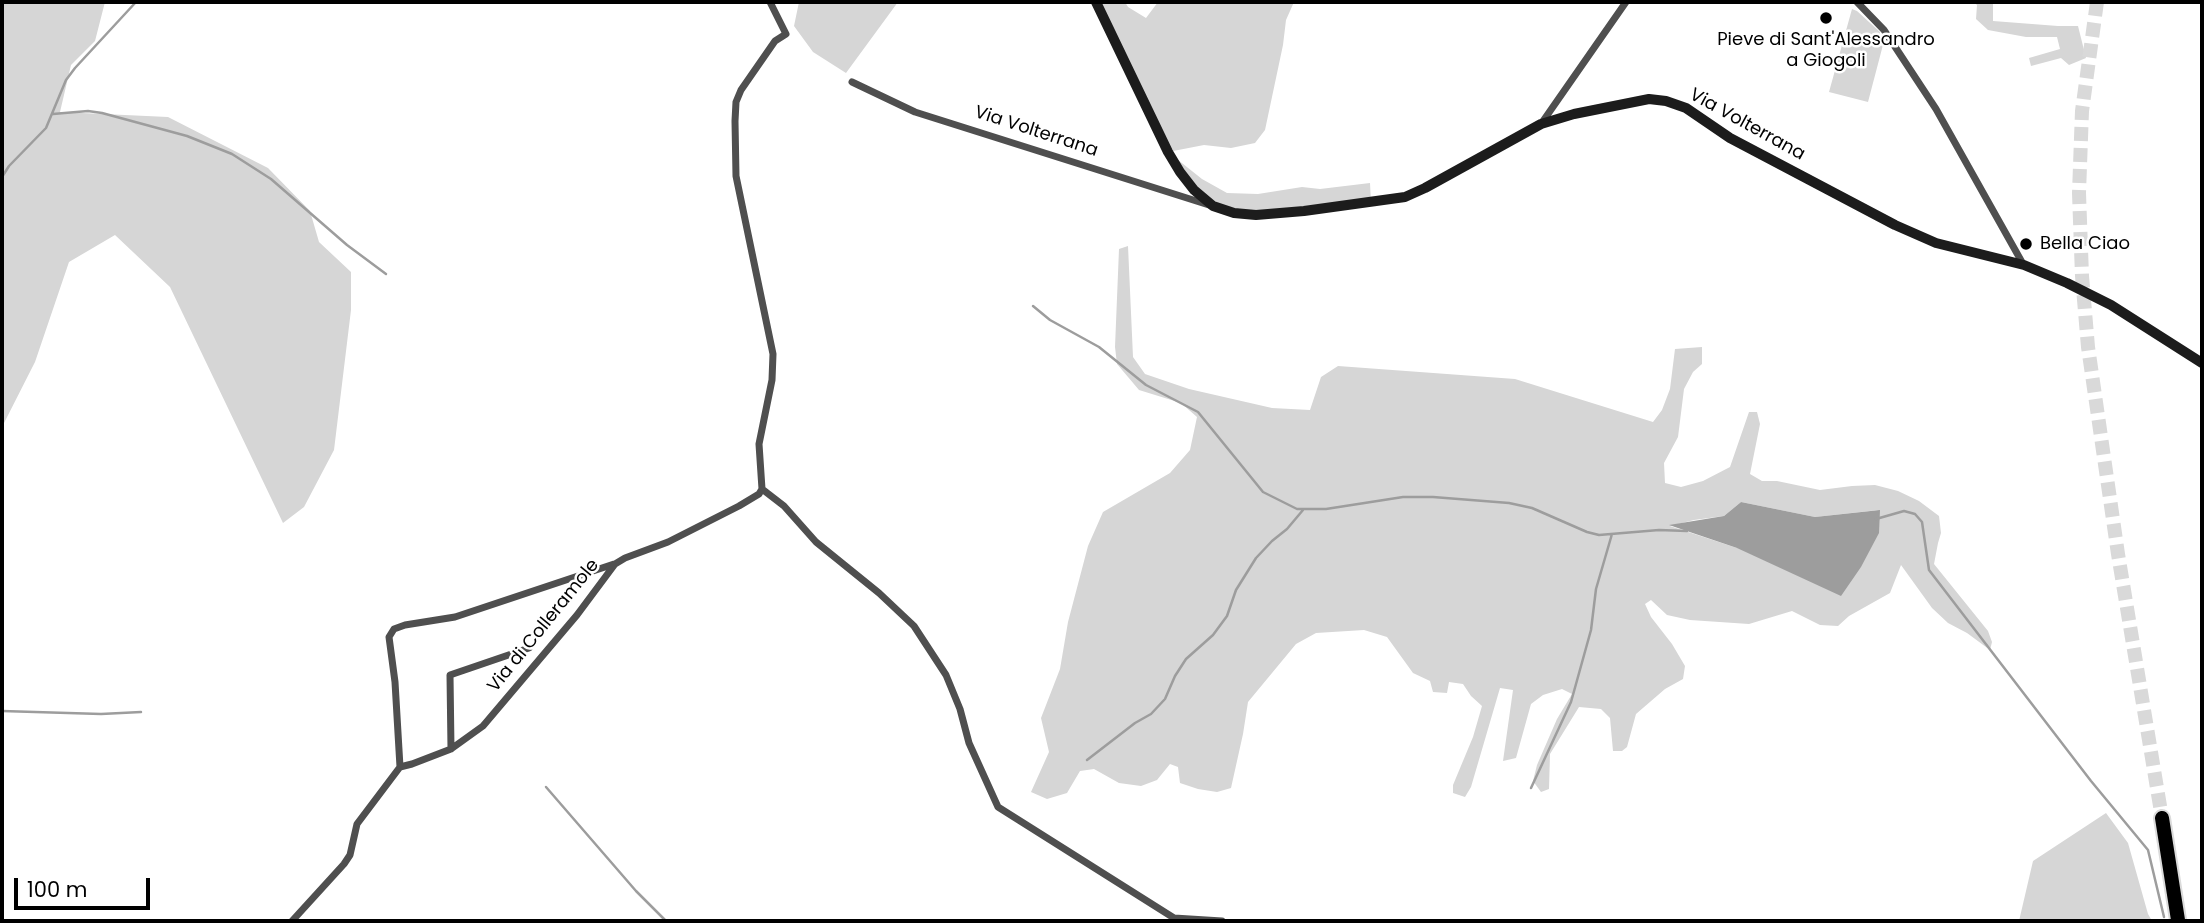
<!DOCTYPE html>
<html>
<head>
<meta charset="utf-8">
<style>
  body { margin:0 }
  #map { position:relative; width:2204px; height:923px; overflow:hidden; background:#fff; font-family:Poppins,sans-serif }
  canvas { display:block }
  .frame { position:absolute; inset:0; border:4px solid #000; pointer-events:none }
  .scale { position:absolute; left:14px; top:878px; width:136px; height:32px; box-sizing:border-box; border:4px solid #000; border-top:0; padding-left:9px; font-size:21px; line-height:24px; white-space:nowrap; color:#000; -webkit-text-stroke:5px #fff; paint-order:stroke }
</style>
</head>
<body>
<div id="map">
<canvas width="2204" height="923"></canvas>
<div class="frame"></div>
<div class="scale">100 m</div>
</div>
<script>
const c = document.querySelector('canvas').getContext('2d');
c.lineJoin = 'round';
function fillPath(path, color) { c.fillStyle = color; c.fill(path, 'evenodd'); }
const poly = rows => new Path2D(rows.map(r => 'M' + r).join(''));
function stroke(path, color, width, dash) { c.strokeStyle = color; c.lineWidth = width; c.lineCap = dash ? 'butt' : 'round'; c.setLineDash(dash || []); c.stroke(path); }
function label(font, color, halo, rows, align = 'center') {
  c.font = font + ' Poppins,sans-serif'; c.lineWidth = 5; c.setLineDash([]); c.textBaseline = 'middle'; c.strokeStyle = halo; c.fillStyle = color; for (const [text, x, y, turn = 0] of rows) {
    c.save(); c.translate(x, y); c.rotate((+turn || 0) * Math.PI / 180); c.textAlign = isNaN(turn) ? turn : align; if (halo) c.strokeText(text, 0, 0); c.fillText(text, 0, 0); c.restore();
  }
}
fillPath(poly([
  [2,2,105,2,95,41,71,65,60,112,168,117,268,168,310,211,319,242,351,272,351,310,334,450,304,507,283,523,170,287,115,235,69,262,35,362,2,427],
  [799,2,898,2,846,73,813,52,794,26],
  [1096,2,1125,2,1128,7,1146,18,1158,2,1294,2,1286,20,1283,45,1265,130,1255,143,1231,148,1204,145,1168,152,1202,179,1227,193,1258,194,1302,187,1320,189,1370,183,1371,203,1302,213,1256,214,1233,212,1213,206,1194,190,1180,172,1168,152],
  [1974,2,1993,2,1993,21,2058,26,2078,26,2086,58,2069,65,2061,58,2031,66,2029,58,2060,49,2057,37,2026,37,1988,30,1976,19,1977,5],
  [1852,9,1857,11,1880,32,1879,40,1884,41,1868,102,1829,92],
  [1128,246,1133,357,1145,374,1189,389,1272,408,1310,410,1321,377,1338,366,1515,379,1653,422,1662,410,1670,389,1675,349,1702,347,1702,364,1693,372,1684,389,1678,437,1664,463,1665,483,1681,487,1703,481,1730,467,1749,412,1757,412,1760,424,1750,474,1762,481,1777,481,1820,490,1852,486,1875,485,1898,491,1919,501,1939,516,1941,533,1938,543,1934,564,1988,631,1992,642,1990,650,1967,633,1948,623,1932,608,1901,565,1890,593,1849,616,1838,626,1820,625,1792,611,1749,624,1690,620,1667,615,1651,600,1645,604,1651,617,1672,644,1685,666,1683,679,1665,689,1636,714,1627,747,1622,751,1613,751,1610,718,1601,709,1579,707,1550,754,1549,789,1541,792,1533,781,1537,765,1557,719,1572,694,1562,689,1543,695,1531,704,1516,758,1503,761,1513,690,1500,688,1471,787,1465,797,1453,793,1453,785,1473,737,1482,706,1471,696,1463,684,1449,682,1447,693,1433,692,1430,681,1413,673,1387,637,1364,630,1316,633,1296,644,1248,702,1243,734,1231,788,1217,792,1198,789,1180,783,1178,767,1170,764,1157,780,1141,786,1119,783,1094,769,1080,771,1067,793,1047,799,1031,792,1049,752,1041,718,1060,669,1068,622,1088,546,1103,512,1170,473,1190,450,1197,417,1181,403,1139,390,1117,364,1115,347,1119,249],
  [1741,502,1815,517,1879,510,1737,548,1670,526,1694,520,1724,516],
  [2106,813,2128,843,2148,914,2152,921,2019,921,2033,861]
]), '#d6d6d6');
fillPath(poly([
  [1741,502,1815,517,1880,510,1879,533,1861,567,1841,596,1737,548,1669,525,1724,516]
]), '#9d9d9d');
stroke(poly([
  [53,114,88,111,102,113,187,136,232,154,271,179,347,245,386,274],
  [2,177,9,166,46,128,66,80,75,68,136,2],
  [1033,306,1050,320,1099,347,1146,385,1198,412,1263,492,1297,509,1326,509,1403,497,1433,497,1509,503,1532,508,1587,532,1599,535,1659,530,1687,531],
  [1876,519,1904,511,1915,514,1922,522,1929,570,2091,781,2148,850,2164,917],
  [2,711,101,714,141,712],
  [1087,760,1135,723,1151,714,1165,699,1175,676,1186,659,1213,635,1227,616,1236,590,1256,558,1272,541,1287,529,1303,510],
  [546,787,636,891,666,921],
  [1531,788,1571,702,1591,630,1596,589,1612,534]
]), '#9d9d9d', 2.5);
stroke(poly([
  [2097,2,2082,111,2079,193,2082,276,2088,347,2118,554,2162,818]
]), '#d9d9d9', 14, [14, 7]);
const motorway = poly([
  [2162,818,2178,920]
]);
stroke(motorway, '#dbdbdb', 18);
stroke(poly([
  [1857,2,1884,30,1936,109,2023,264],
  [852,82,915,112,1209,205],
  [1541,124,1626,2],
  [762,489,784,506,816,542,879,593,914,626,946,675,960,709,969,743,998,807,1174,918,1222,921],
  [451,749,450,675,529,648],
  [400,767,395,682,389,637,394,629,405,625,455,617,614,564],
  [292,921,344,864,350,855,357,824,400,767,412,764,451,749,483,726,577,615,615,564,625,558,668,542,739,506,759,494,762,489,759,444,772,380,773,354,736,176,735,121,736,102,741,90,775,41,786,34,770,2]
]), '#4f4f4f', 7);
stroke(poly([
  [1096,2,1168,152,1180,172,1194,190,1213,206,1234,213,1256,215,1304,211,1405,197,1425,188,1541,124,1574,114,1649,99,1666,101,1686,108,1730,138,1895,225,1936,243,2024,265,2067,283,2111,305,2202,363]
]), '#1c1c1c', 10);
stroke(motorway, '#000', 14);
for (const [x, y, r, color] of [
  [1826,18,7,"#000"],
  [2026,244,7,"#000"]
]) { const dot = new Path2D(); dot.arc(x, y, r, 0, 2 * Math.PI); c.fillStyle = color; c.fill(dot); stroke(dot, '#fff', 2.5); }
label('18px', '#000', '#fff', [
  ["Pieve di Sant'Alessandro",1826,40],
  ["a Giogoli",1826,61],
  ["Bella Ciao",2040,244,"left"]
]);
label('18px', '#000', '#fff', [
  ["Via Volterrana",1747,125,29],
  ["Via Volterrana",1036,132,18],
  ["Via di Colleramole",544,626,-51]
]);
</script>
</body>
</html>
